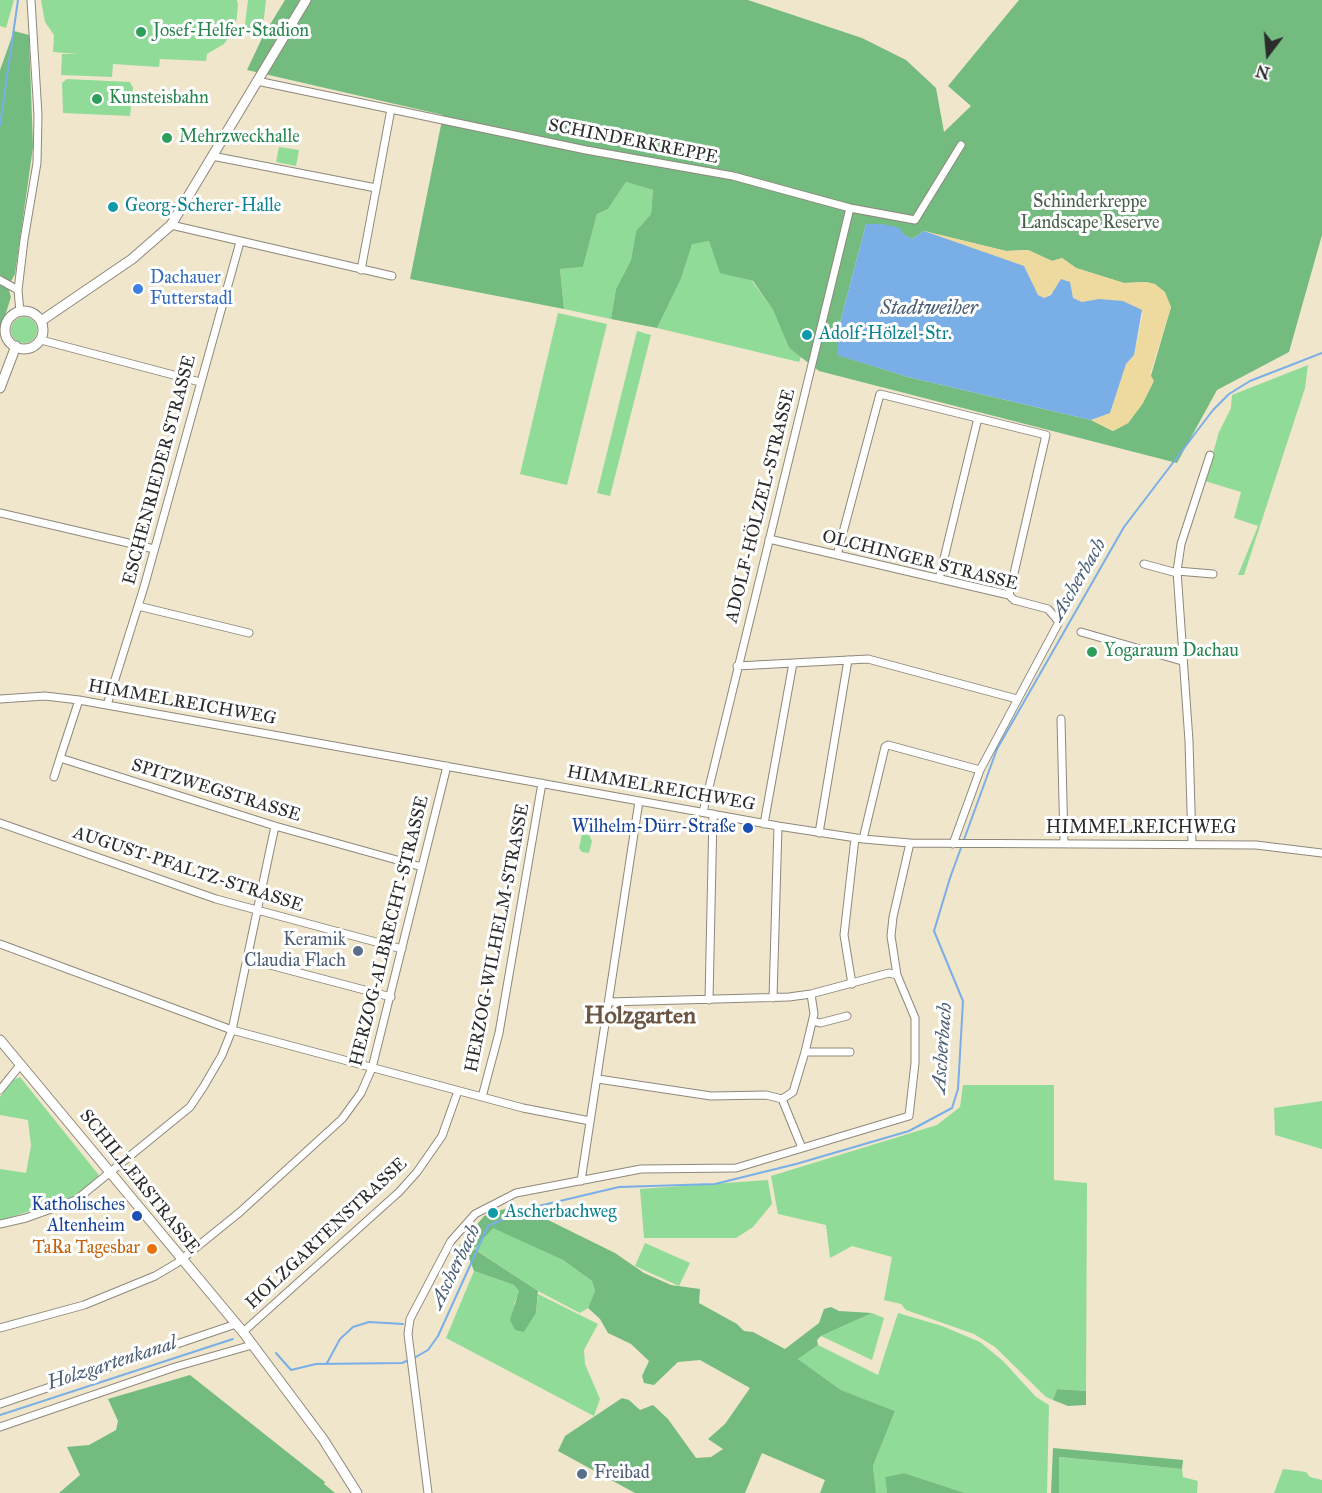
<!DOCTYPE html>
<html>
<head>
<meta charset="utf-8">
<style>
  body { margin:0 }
  #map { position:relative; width:1322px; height:1493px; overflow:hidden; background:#f0e6cc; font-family:"IM FELL Great Primer",serif }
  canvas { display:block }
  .north { position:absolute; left:1238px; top:24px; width:60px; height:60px; -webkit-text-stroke:4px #fff; paint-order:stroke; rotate:196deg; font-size:16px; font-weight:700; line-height:24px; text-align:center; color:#2b2b2b }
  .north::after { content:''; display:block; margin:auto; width:21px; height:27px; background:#2b2b2b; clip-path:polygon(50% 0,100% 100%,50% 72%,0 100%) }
</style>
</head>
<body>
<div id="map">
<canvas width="1322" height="1493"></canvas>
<div class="north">N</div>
</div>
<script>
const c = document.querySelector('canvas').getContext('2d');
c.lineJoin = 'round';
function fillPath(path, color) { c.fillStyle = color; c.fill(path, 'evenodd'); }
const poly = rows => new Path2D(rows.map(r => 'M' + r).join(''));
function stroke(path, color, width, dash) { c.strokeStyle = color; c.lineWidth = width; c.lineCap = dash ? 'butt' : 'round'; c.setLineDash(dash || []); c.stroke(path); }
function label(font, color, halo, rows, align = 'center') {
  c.font = font + ' "IM FELL Great Primer",serif'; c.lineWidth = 6; c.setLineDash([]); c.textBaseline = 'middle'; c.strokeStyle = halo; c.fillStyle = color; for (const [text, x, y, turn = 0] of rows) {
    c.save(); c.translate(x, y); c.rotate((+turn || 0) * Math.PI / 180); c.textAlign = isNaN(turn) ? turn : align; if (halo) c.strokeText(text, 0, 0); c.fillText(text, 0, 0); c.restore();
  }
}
fillPath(poly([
  [0,0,14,0,6,28,0,26],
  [41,0,237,0,238,5,236,24,230,35,224,44,207,54,206,61,160,59,159,67,113,64,112,77,61,75,62,54,79,54,53,52,54,35,45,22],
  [248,0,266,0,262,35,244,32],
  [67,79,130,82,133,88,130,116,63,113,62,83],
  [279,147,299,150,296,166,276,162],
  [626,182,653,190,651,214,636,231,631,260,616,289,611,319,564,309,560,269,583,267,597,214,608,209],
  [709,241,720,272,752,281,773,310,789,348,801,357,799,362,657,328,681,279,692,243],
  [558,313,607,324,567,485,520,474],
  '11 330a13 13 0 1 1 26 0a13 13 0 1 1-26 0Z',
  [637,331,651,335,610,496,597,493],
  [1308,365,1305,388,1244,575,1238,575,1258,526,1234,518,1241,492,1205,481,1219,432,1231,408,1232,395],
  [582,834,589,835,592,841,589,853,582,852,579,848],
  [20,1077,98,1174,99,1179,74,1196,0,1221,0,1169,26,1173,31,1146,28,1120,0,1115,0,1097,13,1080],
  [963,1085,1054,1085,1054,1180,1087,1183,1086,1391,1057,1389,1053,1400,1046,1397,995,1347,974,1334,906,1310,901,1304,884,1300,892,1257,852,1246,830,1258,826,1225,778,1214,771,1176,937,1125,960,1107],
  [1322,1101,1322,1149,1275,1135,1274,1108],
  [768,1180,772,1204,753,1227,736,1238,644,1238,640,1189],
  [493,1227,563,1260,592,1281,595,1291,588,1308,580,1313,538,1291,473,1248],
  [645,1243,690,1263,679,1286,635,1266],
  [474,1271,514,1285,520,1291,514,1304,524,1332,536,1313,538,1294,598,1324,584,1350,585,1364,600,1399,594,1416,446,1338],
  [872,1313,884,1318,872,1360,821,1336],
  [898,1313,942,1326,980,1342,1003,1361,1036,1397,1049,1405,1047,1493,965,1493,904,1473,885,1477,887,1493,876,1493,873,1466,895,1411,841,1390,798,1359,818,1345,878,1375],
  [1058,1457,1182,1469,1183,1477,1198,1481,1197,1493,1059,1493],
  [1283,1469,1306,1472,1310,1477,1322,1480,1322,1493,1274,1493]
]), '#90db97');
fillPath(poly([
  [285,0,748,0,862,38,906,60,936,88,944,132,971,106,948,86,1019,0,1322,0,1322,235,1289,352,1217,390,1177,463,819,371,789,348,773,310,753,281,720,273,709,241,692,244,681,279,657,328,611,319,616,289,631,260,636,231,651,214,653,190,626,182,608,209,597,214,583,267,560,269,564,309,410,279,443,115,247,70,263,36],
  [866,224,882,224,912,239,924,231,1006,251,1028,250,1052,261,1062,258,1076,268,1124,283,1147,282,1171,307,1143,403,1128,423,1113,431,1091,420,908,377,838,355,840,323],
  [14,31,29,35,33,147,15,274,8,287,11,297,0,332,0,70],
  [513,1206,538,1215,615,1253,644,1273,671,1285,700,1289,699,1303,737,1324,744,1331,753,1332,785,1349,819,1323,824,1309,831,1307,839,1311,872,1313,821,1336,817,1340,818,1345,798,1359,841,1390,895,1411,873,1466,876,1493,820,1493,825,1480,762,1453,745,1493,635,1493,558,1451,565,1436,622,1398,629,1400,640,1410,653,1405,668,1419,696,1458,711,1457,723,1449,708,1439,725,1424,750,1388,700,1360,678,1362,654,1385,644,1383,642,1376,649,1361,631,1344,608,1333,600,1319,588,1308,595,1291,592,1281,563,1260,493,1228,474,1249,538,1291,536,1313,524,1332,515,1330,510,1320,519,1291,514,1285,474,1271,469,1258,455,1251,484,1216],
  [190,1375,325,1482,324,1484,335,1493,59,1493,80,1475,67,1447,89,1445,116,1430,118,1421,108,1399],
  [1057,1389,1086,1391,1086,1405,1068,1406,1053,1400],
  [1053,1448,1183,1460,1182,1469,1059,1457,1059,1493,1051,1493],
  [904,1473,965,1493,887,1493,885,1477]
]), '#74bb80');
fillPath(poly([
  [924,231,1006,251,1028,250,1052,261,1062,258,1076,268,1124,283,1147,282,1155,284,1165,292,1171,307,1150,374,1154,381,1143,403,1128,423,1113,431,1091,420,1110,413,1126,364,1134,355,1143,313,1082,302,1053,292,1044,298,1038,295,1033,286]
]), '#eeda9e');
fillPath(poly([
  [866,224,882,224,900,228,903,234,912,239,924,231,1024,266,1038,295,1044,298,1051,295,1061,279,1070,282,1073,298,1082,302,1099,299,1123,301,1142,310,1134,355,1126,364,1110,413,1091,420,908,377,837,355,840,323]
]), '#7aaee7');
stroke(poly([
  [0,125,18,0],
  [276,1353,291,1370,316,1364,402,1363,409,1360],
  [414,1358,428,1350,438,1336,488,1226,526,1209,619,1187,715,1184,796,1164,909,1131,952,1108,958,1089,963,1001,934,931,950,878,997,749,1124,527,1213,410,1229,394,1250,381,1322,353],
  [327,1363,340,1339,353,1327,369,1322,403,1324],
  [0,1415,233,1339]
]), '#7aaee7', 2);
const street = poly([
  [257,81,586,150,733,176,850,208,915,220,961,145],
  [212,156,376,188],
  [171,225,392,276],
  [361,270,391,109],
  [0,280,18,290],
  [20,312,18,290,24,240,37,163,38,115,31,0],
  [41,340,200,382],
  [0,513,154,549],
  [769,539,1009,595,1014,600,1048,609,1059,622,980,770,953,844],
  [837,555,880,394,1046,435,1009,595],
  [1144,564,1177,573],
  [1177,571,1213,574],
  [939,579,978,418],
  [138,606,249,633],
  [1081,632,1182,661],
  [737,666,868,659,1017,699],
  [0,699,45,696,79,700,778,826,863,839,910,843,1256,845,1322,853],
  [79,700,60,758,275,826,422,867],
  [107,705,144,587,240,242],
  [1061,719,1064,843],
  [54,777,60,758],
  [703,812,850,208],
  [0,823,216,899,402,949],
  [764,824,793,663],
  [819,833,848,660],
  [863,839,885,747,888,745,980,770],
  [1192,844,1189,741,1177,571,1181,544,1210,455],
  [0,944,232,1030,523,1108,590,1121],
  [247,959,391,997],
  [852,984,844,935,855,838],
  [773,998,778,826],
  [709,1000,713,814],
  [609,1002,789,997,811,994,889,973,897,975],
  [813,1021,820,1023,847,1016],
  [805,1052,850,1052],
  [598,1079,711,1096,766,1095,782,1099,802,1148],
  [0,1090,21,1064],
  [482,1097,499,1033,542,783],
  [782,1099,793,1092,805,1052,814,1014,811,994],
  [581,1181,639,801],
  [0,1224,26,1218,76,1200,190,1107,204,1086,222,1055,232,1030,275,826],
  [0,1328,84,1305,155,1276,177,1263,240,1212,342,1119,361,1093,372,1068,447,766],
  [243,1332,399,1192,417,1172,442,1136,458,1091],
  [0,1404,236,1324],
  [0,1427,175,1367,252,1345],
  [428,1493,408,1334,410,1319,451,1241,475,1214,516,1193,641,1169,736,1168,909,1116,915,1063,915,1018,897,975,891,936,893,917,910,843]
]);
const secondary = poly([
  '5 330a19 19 0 1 1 38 0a19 19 0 1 1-38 0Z',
  [41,321,132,259,171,225,306,0],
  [0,388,16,346],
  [0,1040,243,1332,323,1439,357,1493]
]);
stroke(street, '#8e887c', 9);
stroke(secondary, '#8e887c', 11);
stroke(street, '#fff', 7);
stroke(secondary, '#fff', 9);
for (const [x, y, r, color] of [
  [141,32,6,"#2e9e5b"],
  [97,99,6,"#2e9e5b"],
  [167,138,6,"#2e9e5b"],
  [113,207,6,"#0f9aa8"],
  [138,289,6,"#3f7fe0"],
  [807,335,6,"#0f9aa8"],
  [1092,652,6,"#2e9e5b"],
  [748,828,6,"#1a4fb4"],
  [358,951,6,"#5c6f8a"],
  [493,1213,6,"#0f9aa8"],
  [137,1216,6,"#1a4fb4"],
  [152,1249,6,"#e8710a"],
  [582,1474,6,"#5c6f8a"]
]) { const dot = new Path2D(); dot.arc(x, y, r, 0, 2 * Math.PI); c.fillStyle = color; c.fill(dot); stroke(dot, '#fff', 2); }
label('18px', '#27864d', '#fff', [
  ["Josef-Helfer-Stadion",153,32],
  ["Kunsteisbahn",109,99],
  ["Mehrzweckhalle",179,138],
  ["Yogaraum Dachau",1104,652]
], 'left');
label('18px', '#2b2b2b', '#fff', [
  ["SCHINDERKREPPE",633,142,11],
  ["ESCHENRIEDER STRASSE",160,470,-75],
  ["ADOLF-HÖLZEL-STRASSE",761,506,-76],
  ["OLCHINGER STRASSE",920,561,14],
  ["HIMMELREICHWEG",182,703,10],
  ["HIMMELREICHWEG",661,789,10],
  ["SPITZWEGSTRASSE",216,791,17],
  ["HIMMELREICHWEG",1141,829],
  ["AUGUST-PFALTZ-STRASSE",188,870,18],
  ["HERZOG-ALBRECHT-STRASSE",390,931,-76],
  ["HERZOG-WILHELM-STRASSE",498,938,-79],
  ["SCHILLERSTRASSE",139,1182,51],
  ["HOLZGARTENSTRASSE",327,1234,-43]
]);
label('18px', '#49604b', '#fff', [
  ["Schinderkreppe",1090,203],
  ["Landscape Reserve",1090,224]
]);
label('18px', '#0d838f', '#fff', [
  ["Georg-Scherer-Halle",125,207],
  ["Adolf-Hölzel-Str.",819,335],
  ["Ascherbachweg",505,1213]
], 'left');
label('18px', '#366cbe', '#fff', [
  ["Dachauer",150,279],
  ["Futterstadl",150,300]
], 'left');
label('18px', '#164399', '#fff', [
  ["Wilhelm-Dürr-Straße",736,828],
  ["Katholisches",125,1206],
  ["Altenheim",125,1227]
], 'right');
label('18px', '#4e5e75', '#fff', [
  ["Keramik",346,941],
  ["Claudia Flach",346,962],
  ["Freibad",594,1474,"left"]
], 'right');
label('18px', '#c56008', '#fff', [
  ["TaRa Tagesbar",140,1249]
], 'right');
label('italic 20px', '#4b5f76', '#fff', [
  ["Stadtweiher",929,309],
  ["Ascherbach",1079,580,-60],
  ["Ascherbach",943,1048,-86],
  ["Ascherbach",456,1267,-64],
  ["Holzgartenkanal",112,1364,-18]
]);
label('bold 24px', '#6c5542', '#fff', [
  ["Holzgarten",640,1017]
]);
</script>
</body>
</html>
